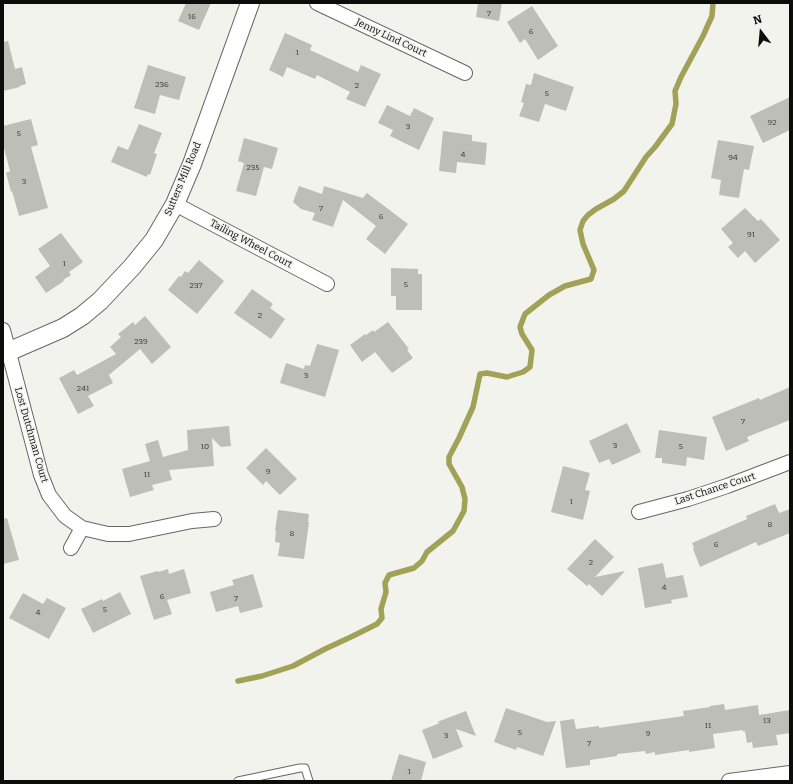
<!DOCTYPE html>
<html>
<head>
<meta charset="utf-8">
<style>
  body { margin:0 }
  #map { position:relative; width:793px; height:784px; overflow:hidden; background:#f2f3ed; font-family:Bitter,serif }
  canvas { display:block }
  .frame { position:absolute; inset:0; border:4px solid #0c0c0b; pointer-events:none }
  .north { position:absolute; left:741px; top:12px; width:40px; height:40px; -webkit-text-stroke:3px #f2f3ed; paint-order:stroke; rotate:344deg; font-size:11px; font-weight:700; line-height:16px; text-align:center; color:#0c0c0b }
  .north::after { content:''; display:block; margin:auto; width:14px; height:18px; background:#0c0c0b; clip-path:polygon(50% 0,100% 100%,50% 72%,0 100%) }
</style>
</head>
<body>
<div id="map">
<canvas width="793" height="784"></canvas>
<div class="frame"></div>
<div class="north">N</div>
</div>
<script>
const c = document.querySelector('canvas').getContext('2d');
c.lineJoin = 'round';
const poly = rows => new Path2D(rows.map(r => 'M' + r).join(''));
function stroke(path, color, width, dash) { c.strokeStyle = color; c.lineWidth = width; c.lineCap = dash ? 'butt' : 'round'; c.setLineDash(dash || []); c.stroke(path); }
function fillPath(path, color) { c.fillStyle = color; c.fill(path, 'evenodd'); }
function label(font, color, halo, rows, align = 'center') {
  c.font = font + ' Bitter,serif'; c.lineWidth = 3; c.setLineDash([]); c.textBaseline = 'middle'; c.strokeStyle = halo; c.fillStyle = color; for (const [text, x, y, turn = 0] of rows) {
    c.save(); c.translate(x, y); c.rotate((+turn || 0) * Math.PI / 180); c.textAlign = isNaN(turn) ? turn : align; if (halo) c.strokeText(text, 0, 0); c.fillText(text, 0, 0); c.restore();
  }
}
stroke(poly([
  [238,681,262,676,293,666,325,649,353,636,377,624,382,618,381,609,386,592,385,583,389,575,414,568,422,561,427,552,453,531,464,511,465,499,462,487,449,464,449,457,459,438,473,407,480,374,487,373,507,377,523,372,530,367,532,350,522,334,520,327,525,314,549,295,565,286,591,279,594,270,583,244,580,230,583,221,588,215,596,209,614,199,624,191,646,157,655,147,672,124,676,104,675,91,681,77,703,36,712,16,713,3]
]), '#a1a257', 5.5);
fillPath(poly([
  [186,3,211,3,199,30,178,21],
  [478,3,502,3,499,21,476,17],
  [532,6,558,46,538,60,525,39,520,43,507,22],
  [285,33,312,45,310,50,358,72,361,65,381,74,365,107,346,99,350,92,317,75,315,79,287,67,283,77,269,70],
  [8,41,15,69,22,67,26,84,19,86,20,87,3,91,3,42],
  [148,65,186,77,179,100,160,95,155,114,134,108],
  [534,73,574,87,566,111,545,104,539,122,519,116,524,103,521,102,526,84,531,85],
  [790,97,790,130,763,143,750,116],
  [387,105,410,116,414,108,434,118,419,150,390,136,393,130,378,123],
  [31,119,38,145,31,147,48,208,19,216,12,191,11,192,6,173,10,171,3,144,3,126],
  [139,124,162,133,154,153,157,154,150,175,148,174,147,177,111,162,118,146,128,150],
  [443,131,472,135,472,141,487,143,485,165,457,162,456,173,439,171],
  [244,138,278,148,272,169,264,167,256,196,236,191,244,163,238,161],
  [718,140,754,146,749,170,744,169,739,198,719,195,721,180,711,178],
  [299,186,322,194,324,186,363,198,367,193,408,224,385,254,366,239,376,226,343,200,333,227,312,220,315,213,301,209,293,202],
  [745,208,758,221,761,219,780,240,755,263,745,251,738,258,728,247,733,243,721,229],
  [61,233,83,262,69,272,71,275,63,280,64,281,46,293,35,277,50,266,38,249],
  [199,260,224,281,197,314,168,290,179,276,181,277,185,271,188,273],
  [391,268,418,269,418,274,422,274,422,310,396,310,396,296,391,296],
  [252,289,273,304,270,308,285,319,271,339,234,313],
  [145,316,171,347,152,364,140,349,109,375,113,383,88,396,94,406,78,414,59,378,74,370,77,375,116,354,110,347,121,337,118,334,133,322,135,325],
  [388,322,409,349,407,350,413,358,392,373,375,352,362,362,350,345,365,334,366,335,373,330,374,332],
  [317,344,339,350,325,397,280,383,286,363,304,369,305,365,310,366],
  [790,387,790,420,747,437,749,441,726,451,712,417,759,398,760,400],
  [627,423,641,452,612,465,609,459,599,463,589,441],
  [229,426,231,446,221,447,212,438,214,466,169,470,172,480,152,485,154,490,130,497,122,469,150,461,145,444,158,440,163,457,188,450,187,430],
  [659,430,707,437,704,460,687,457,686,466,662,463,662,458,655,458],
  [266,448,297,479,280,495,266,481,263,485,246,468],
  [563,466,590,473,585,490,590,491,583,520,551,512],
  [775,504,779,513,790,509,790,533,758,546,756,542,700,567,693,549,694,548,692,543,747,519,746,516],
  [278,510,309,514,308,522,309,522,304,559,278,556,280,543,275,542,276,531,275,531],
  [7,518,19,560,3,564,3,519],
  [595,539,614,557,595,577,625,571,602,596,589,584,587,586,567,569],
  [663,563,666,578,683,575,688,597,671,600,672,603,645,608,638,568],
  [168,569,169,574,184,569,191,593,167,600,172,614,154,620,140,576,158,571,159,572],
  [253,574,263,607,240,613,238,606,216,612,210,592,234,585,232,580],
  [120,592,131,614,93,633,81,609,102,599,103,601],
  [23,593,43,604,47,598,66,608,49,639,9,618],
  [724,704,725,710,758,705,759,715,790,710,790,733,776,735,778,745,753,748,752,742,747,743,745,731,743,732,743,730,713,734,715,748,689,752,689,750,655,755,655,752,646,754,645,751,617,754,617,756,590,760,590,765,566,768,560,721,574,719,576,729,599,726,599,728,684,716,683,711,710,707,710,706],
  [506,708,547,722,556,721,543,756,517,747,516,750,494,742],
  [466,711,476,736,456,729,463,747,433,759,422,730,440,723,437,722],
  [399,754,426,762,421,781,391,781]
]), '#bdbeb8');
const service = poly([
  [238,781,300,768,305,768,309,781]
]);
const minor = poly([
  [317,3,465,73],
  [175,204,327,284],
  [3,330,41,475,49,495,65,516,82,528,108,534,129,534,192,521,214,519],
  [639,512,688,499,727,486,790,462],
  [71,548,82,528],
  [729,781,790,773]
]);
const tertiary = poly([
  [3,354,63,328,82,316,100,301,132,267,154,240,175,204,192,164,250,3]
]);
stroke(service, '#676762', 9);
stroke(minor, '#676762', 16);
stroke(tertiary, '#676762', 20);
stroke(service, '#fff', 7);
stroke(minor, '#fff', 14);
stroke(tertiary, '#fff', 18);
label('8px', '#383836', null, [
  ["7",489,14],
  ["16",192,17],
  ["6",531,32],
  ["1",297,53],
  ["236",162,85],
  ["2",357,86],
  ["5",547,94],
  ["92",772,123],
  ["3",408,127],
  ["5",19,134],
  ["4",463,155],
  ["94",733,158],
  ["235",253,168],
  ["3",24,182],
  ["7",321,209],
  ["6",381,217],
  ["91",751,235],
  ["1",64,264],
  ["5",406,285],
  ["237",196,286],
  ["2",260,316],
  ["239",141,342],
  ["3",306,376],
  ["241",83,389],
  ["7",743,422],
  ["3",615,446],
  ["10",205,447],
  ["5",681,447],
  ["9",268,472],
  ["11",147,475],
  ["1",571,502],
  ["8",770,525],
  ["8",292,534],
  ["6",716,545],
  ["2",591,563],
  ["4",664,588],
  ["6",162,597],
  ["7",236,599],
  ["5",105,610],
  ["4",38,613],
  ["13",767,721],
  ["11",708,726],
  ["5",520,733],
  ["9",648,734],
  ["3",446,736],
  ["7",589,744],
  ["1",409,772]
]);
label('10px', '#0c0c0b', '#f2f3ed', [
  ["Jenny Lind Court",391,38,25],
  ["Sutters Mill Road",183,179,-67],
  ["Tailing Wheel Court",251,244,28],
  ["Lost Dutchman Court",31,435,74],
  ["Last Chance Court",715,489,-18]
]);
</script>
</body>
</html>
